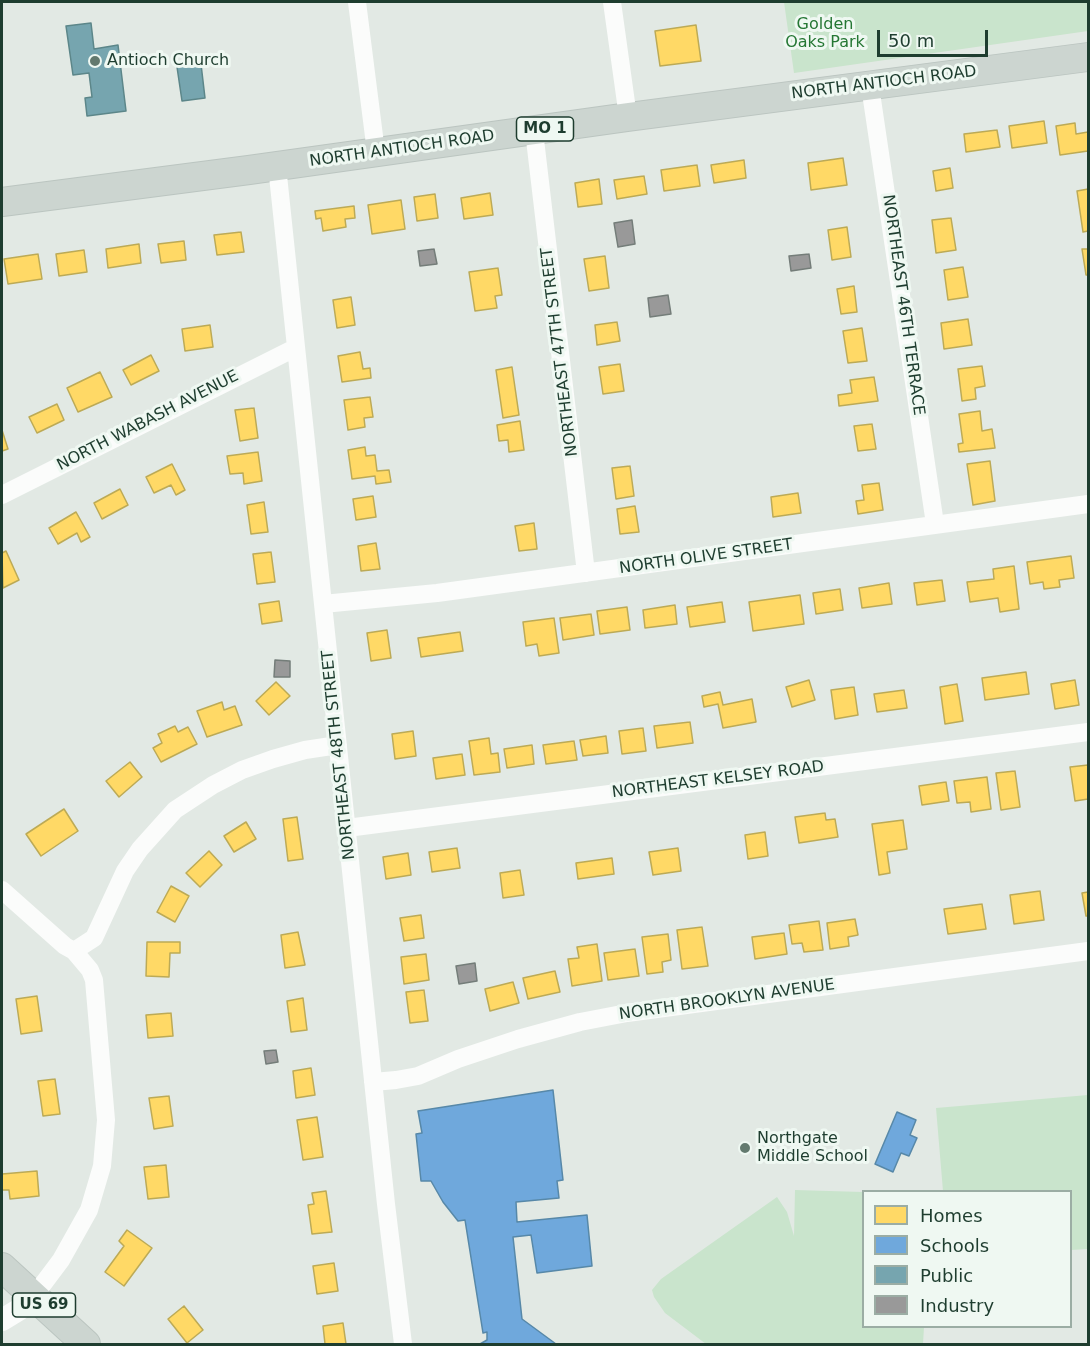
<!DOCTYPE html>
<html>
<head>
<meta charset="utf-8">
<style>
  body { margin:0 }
  #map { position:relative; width:1090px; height:1346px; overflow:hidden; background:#e2e9e4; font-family:"DejaVu Sans",sans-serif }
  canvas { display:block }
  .frame { position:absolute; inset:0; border:3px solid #1e3d2f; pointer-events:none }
  .legend { position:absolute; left:862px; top:1190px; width:210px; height:138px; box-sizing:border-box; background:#eff8f2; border:2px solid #9bada4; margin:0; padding:8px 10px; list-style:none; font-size:18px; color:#1e3d2f }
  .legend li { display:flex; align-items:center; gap:12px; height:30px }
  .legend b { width:30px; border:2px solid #9bada4 }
  .scale { position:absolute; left:877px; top:30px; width:111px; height:27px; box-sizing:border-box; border:3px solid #1e3d2f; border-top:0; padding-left:8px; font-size:18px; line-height:21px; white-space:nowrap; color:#1e3d2f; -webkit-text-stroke:4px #eff8f2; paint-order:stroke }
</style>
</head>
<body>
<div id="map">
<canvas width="1090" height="1346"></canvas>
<div class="frame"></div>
<ul class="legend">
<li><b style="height:16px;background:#ffd966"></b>Homes</li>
<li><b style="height:16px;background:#6fa8dc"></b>Schools</li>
<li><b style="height:16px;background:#76a5af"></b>Public</li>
<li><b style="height:16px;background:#999"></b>Industry</li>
</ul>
<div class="scale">50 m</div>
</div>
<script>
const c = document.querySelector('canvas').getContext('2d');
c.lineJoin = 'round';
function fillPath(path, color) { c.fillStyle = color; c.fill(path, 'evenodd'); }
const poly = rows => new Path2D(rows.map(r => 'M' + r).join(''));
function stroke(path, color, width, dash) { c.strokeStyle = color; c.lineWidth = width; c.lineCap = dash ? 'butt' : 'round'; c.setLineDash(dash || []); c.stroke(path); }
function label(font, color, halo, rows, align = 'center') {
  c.font = font + ' "DejaVu Sans",sans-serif'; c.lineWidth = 6; c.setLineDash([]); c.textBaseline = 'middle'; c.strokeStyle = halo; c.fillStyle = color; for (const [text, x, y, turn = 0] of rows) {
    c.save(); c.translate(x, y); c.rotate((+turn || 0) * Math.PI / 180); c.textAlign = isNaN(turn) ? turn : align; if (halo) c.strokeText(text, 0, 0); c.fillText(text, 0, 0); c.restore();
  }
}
fillPath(poly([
  [784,2,1088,2,1088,31,794,73],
  [1088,1095,1088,1249,1071,1250,1070,1192,943,1191,936,1108],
  [795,1190,863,1192,864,1326,924,1327,923,1344,706,1344,665,1313,654,1297,652,1290,661,1279,777,1197,787,1212,794,1236]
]), '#c9e4cc');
const homes = poly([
  [696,25,701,61,660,66,655,31,696,25],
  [1044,121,1047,143,1012,148,1009,126,1044,121],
  [1075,123,1076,134,1088,132,1088,151,1060,155,1056,126,1075,123],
  [997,130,1000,147,966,152,964,134,997,130],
  [843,158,847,185,811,190,808,163,843,158],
  [744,160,746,178,714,183,711,165,744,160],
  [697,165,700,186,664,191,661,170,697,165],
  [950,168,953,188,936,191,933,171,950,168],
  [644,176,647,194,617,199,614,180,644,176],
  [599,179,602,204,578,207,575,183,599,179],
  [1088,189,1088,231,1083,232,1077,191,1088,189],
  [490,193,493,215,464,219,461,198,490,193],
  [435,194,438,218,417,221,414,197,435,194],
  [401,200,405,229,372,234,368,205,401,200],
  [354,206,355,218,345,219,346,227,323,231,321,218,316,219,315,211,354,206],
  [951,218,956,250,936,253,932,220,951,218],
  [847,227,851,257,832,260,828,230,847,227],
  [241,232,244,252,217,255,214,235,241,232],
  [184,241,186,260,161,263,158,244,184,241],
  [139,244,141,263,108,268,106,249,139,244],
  [1082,249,1088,249,1088,275,1086,275,1082,249],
  [84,250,87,272,59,276,56,254,84,250],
  [38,254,42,279,8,284,4,259,38,254],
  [605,256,609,288,589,291,584,259,605,256],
  [963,267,968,297,948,300,944,270,963,267],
  [498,268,502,295,495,296,497,308,475,311,469,272,498,268],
  [854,286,857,312,841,314,837,289,854,286],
  [351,297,355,325,337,328,333,300,351,297],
  [968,319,972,345,944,349,941,323,968,319],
  [617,322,620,341,597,345,595,325,617,322],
  [210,325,213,347,185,351,182,329,210,325],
  [862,328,867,361,848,363,843,331,862,328],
  [360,352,363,369,370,368,371,378,342,382,338,356,360,352],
  [151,355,159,371,131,385,123,370,151,355],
  [620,364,624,391,603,394,599,367,620,364],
  [982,366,985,386,975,388,976,399,962,401,958,369,982,366],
  [512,367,519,415,503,418,496,370,512,367],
  [100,372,112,397,78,412,67,388,100,372],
  [874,377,878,401,839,406,838,395,852,393,850,380,874,377],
  [370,397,373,417,364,418,365,427,348,430,344,400,370,397],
  [57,404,64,420,37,433,29,417,57,404],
  [254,408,258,438,240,441,235,410,254,408],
  [980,411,982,431,992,429,995,448,959,452,958,444,963,443,959,414,980,411],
  [520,421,524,450,509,452,508,440,499,441,497,425,520,421],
  [872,424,876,449,858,451,854,426,872,424],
  [2,430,8,449,2,451,2,430],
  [365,447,366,456,375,455,377,471,389,470,391,482,376,484,375,476,352,479,348,450,365,447],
  [258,452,262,481,244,484,243,473,230,474,227,456,258,452],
  [990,461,995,501,973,505,967,464,990,461],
  [172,464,185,490,176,495,171,485,154,493,146,477,172,464],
  [630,466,634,496,616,499,612,468,630,466],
  [879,483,883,510,858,514,856,501,864,500,862,485,879,483],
  [120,489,128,505,102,519,94,503,120,489],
  [798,493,801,513,773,517,771,497,798,493],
  [373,496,376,517,356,520,353,499,373,496],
  [264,502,268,532,251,534,247,505,264,502],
  [635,506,639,532,620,534,617,509,635,506],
  [76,512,90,537,81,542,77,533,58,544,49,528,76,512],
  [534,523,537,549,519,551,515,526,534,523],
  [376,543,380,569,361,571,358,546,376,543],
  [6,551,19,580,3,588,2,553,6,551],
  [271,552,275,582,257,584,253,554,271,552],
  [1071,556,1074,578,1059,580,1060,587,1044,589,1043,582,1030,584,1027,562,1071,556],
  [1014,566,1019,609,1000,612,998,598,970,602,967,582,994,579,993,569,1014,566],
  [942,580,945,601,917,605,914,583,942,580],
  [889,583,892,604,862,608,859,588,889,583],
  [840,589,843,610,816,614,813,593,840,589],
  [800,595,804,624,753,631,749,602,800,595],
  [279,601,282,621,262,624,259,604,279,601],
  [722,602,725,622,690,627,687,607,722,602],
  [675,605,677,624,645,628,643,610,675,605],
  [627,607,630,630,600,634,597,611,627,607],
  [591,614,594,635,563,640,560,618,591,614],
  [554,618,559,653,539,656,537,644,526,646,523,622,554,618],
  [387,630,391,658,371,661,367,633,387,630],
  [460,632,463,651,421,657,418,638,460,632],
  [1026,672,1029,694,985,700,982,678,1026,672],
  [809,680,815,700,792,707,786,687,809,680],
  [1075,680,1079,705,1055,709,1051,684,1075,680],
  [276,682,290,696,269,715,256,701,276,682],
  [957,684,963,721,945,724,940,687,957,684],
  [854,687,858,715,835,719,831,690,854,687],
  [904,690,907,708,877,712,874,694,904,690],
  [720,692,723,705,752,699,756,722,723,728,718,704,704,707,702,696,720,692],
  [222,702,224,710,235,706,242,725,207,737,197,711,222,702],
  [690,722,693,743,657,748,654,726,690,722],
  [175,726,178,732,188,727,197,744,161,762,153,748,162,743,158,734,175,726],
  [643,728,646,751,622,754,619,731,643,728],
  [413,731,416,756,395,759,392,734,413,731],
  [606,736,608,753,583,756,580,740,606,736],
  [489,738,491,754,498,753,500,772,474,775,469,741,489,738],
  [574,741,577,760,546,764,543,745,574,741],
  [532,745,534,764,507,768,504,749,532,745],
  [462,754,465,775,436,779,433,758,462,754],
  [130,762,142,777,119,797,106,781,130,762],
  [1088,765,1088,799,1075,801,1070,767,1088,765],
  [1015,771,1020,807,1001,810,996,773,1015,771],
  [987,777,991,809,971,812,970,802,957,803,954,781,987,777],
  [946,782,949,801,922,805,919,786,946,782],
  [64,809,78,831,41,856,26,834,64,809],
  [825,813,826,820,835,819,838,837,799,843,795,817,825,813],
  [297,817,303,859,288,861,283,819,297,817],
  [903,820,907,849,887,852,890,873,879,875,872,824,903,820],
  [246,822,256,839,234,852,224,836,246,822],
  [765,832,768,856,748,859,745,835,765,832],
  [457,848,460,868,432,872,429,852,457,848],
  [678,848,681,871,653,875,649,852,678,848],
  [209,851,222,865,200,887,186,873,209,851],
  [408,853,411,875,386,879,383,857,408,853],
  [612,858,614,874,578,879,576,863,612,858],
  [520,870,524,895,503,898,500,873,520,870],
  [171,886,189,896,175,922,157,912,171,886],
  [1040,891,1044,920,1014,924,1010,895,1040,891],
  [1088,892,1088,916,1086,916,1082,893,1088,892],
  [982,904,986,929,948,934,944,909,982,904],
  [421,915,424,938,404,941,400,918,421,915],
  [855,919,858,935,848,937,849,946,830,949,827,923,855,919],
  [819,921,823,950,804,952,802,943,792,944,789,925,819,921],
  [702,927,708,966,682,969,677,930,702,927],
  [298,932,305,965,285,968,281,935,298,932],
  [784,933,787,954,755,959,752,937,784,933],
  [668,934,671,960,662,962,663,972,647,974,642,937,668,934],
  [147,942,180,942,180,953,170,953,169,977,146,976,147,942],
  [597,944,602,981,572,986,568,959,579,958,577,947,597,944],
  [635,949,639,976,608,980,604,953,635,949],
  [426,954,429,980,404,984,401,957,426,954],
  [555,971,560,992,528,999,523,978,555,971],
  [513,982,519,1003,490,1011,485,989,513,982],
  [424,990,428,1021,410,1023,406,992,424,990],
  [37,996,42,1031,21,1034,16,999,37,996],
  [303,998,307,1030,291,1032,287,1001,303,998],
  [171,1013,173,1036,148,1038,146,1015,171,1013],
  [311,1068,315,1095,296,1098,293,1071,311,1068],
  [55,1079,60,1114,43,1116,38,1081,55,1079],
  [169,1096,173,1126,154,1129,149,1098,169,1096],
  [317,1117,323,1157,303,1160,297,1120,317,1117],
  [166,1165,169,1197,148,1199,144,1167,166,1165],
  [37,1171,39,1196,10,1199,9,1190,2,1190,2,1174,37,1171],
  [326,1191,332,1232,312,1234,308,1205,314,1204,312,1193,326,1191],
  [127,1230,152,1248,124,1286,105,1272,124,1246,119,1241,127,1230],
  [334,1263,338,1291,317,1294,313,1266,334,1263],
  [184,1306,203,1330,187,1343,168,1319,184,1306],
  [343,1323,346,1344,325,1344,323,1326,343,1323]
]);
fillPath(homes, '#ffd966');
stroke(homes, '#bcaa56', 1.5);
const schools = poly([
  [553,1090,563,1180,557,1181,559,1198,516,1202,517,1222,587,1215,592,1266,537,1273,531,1235,513,1237,522,1319,556,1344,480,1344,487,1340,487,1332,483,1333,465,1220,458,1221,443,1202,431,1181,421,1181,416,1134,422,1133,418,1111,553,1090],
  [897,1112,916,1120,910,1135,917,1138,909,1156,901,1153,893,1172,875,1164,897,1112]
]);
fillPath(schools, '#6fa8dc');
stroke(schools, '#5788a8', 1.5);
const public = poly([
  [91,23,94,49,118,45,126,111,87,116,85,98,92,97,89,73,73,75,66,26,91,23],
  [201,64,205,98,182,101,177,67,201,64]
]);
fillPath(public, '#76a5af');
stroke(public, '#5c8689', 1.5);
const industry = poly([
  [632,220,635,244,618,247,614,223,632,220],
  [434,249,437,264,420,266,418,251,434,249],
  [809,254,811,268,791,271,789,256,809,254],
  [668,295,671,314,650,317,648,298,668,295],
  [275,660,290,661,290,677,274,677,275,660],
  [475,963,477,981,459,984,456,966,475,963],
  [276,1050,278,1062,266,1064,264,1051,276,1050]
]);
fillPath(industry, '#999');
stroke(industry, '#747d79', 1.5);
const primary = poly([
  [2,202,249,170,628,117,1088,57],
  [2,1267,86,1344]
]);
stroke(primary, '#bbc5c0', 30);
stroke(poly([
  [357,2,376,152],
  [612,2,628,117],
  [870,86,935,524],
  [534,131,586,573],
  [277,166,386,1204,403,1344],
  [2,495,295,348],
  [323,604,437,593,1088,504],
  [347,828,1088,732],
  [2,890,65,946,74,951,90,970,94,980,106,1120,102,1166,89,1210,61,1260,34,1296],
  [74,951,94,938,125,871,140,849,175,810,213,785,242,770,273,759,305,750,338,745],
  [373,1082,396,1080,418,1076,458,1059,518,1039,580,1022,627,1013,1088,951]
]), '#fbfcfb', 18);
stroke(poly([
  [2,1320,20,1309,34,1296]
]), '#fbfcfb', 22);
stroke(primary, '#ccd5d0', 28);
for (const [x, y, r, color] of [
  [95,61,6,"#63796e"],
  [745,1148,6,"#63796e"]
]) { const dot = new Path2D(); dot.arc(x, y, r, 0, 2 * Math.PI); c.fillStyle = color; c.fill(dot); stroke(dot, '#eff8f2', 2); }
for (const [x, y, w] of [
  [545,129,57],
  [44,1305,63]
]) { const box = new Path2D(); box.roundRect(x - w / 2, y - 12, w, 24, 4.5); c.fillStyle = '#eff8f2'; c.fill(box); stroke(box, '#1e3d2f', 1.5); }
label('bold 15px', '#1e3d2f', null, [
  ["MO 1",545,129],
  ["US 69",44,1305]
]);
label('16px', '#257734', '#eff8f2', [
  ["Golden",825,25],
  ["Oaks Park",825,43]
]);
label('16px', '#1e3d2f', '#eff8f2', [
  ["Antioch Church",107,61],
  ["Northgate",757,1139],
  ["Middle School",757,1157]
], 'left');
label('16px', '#1e3d2f', '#eff8f2', [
  ["NORTH ANTIOCH ROAD",884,83,-7],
  ["NORTH ANTIOCH ROAD",402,149,-8],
  ["NORTHEAST 46TH TERRACE",903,305,82],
  ["NORTHEAST 47TH STREET",560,352,-97],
  ["NORTH WABASH AVENUE",148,421,-27],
  ["NORTH OLIVE STREET",706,557,-8],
  ["NORTHEAST 48TH STREET",339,755,-96],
  ["NORTHEAST KELSEY ROAD",718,780,-7],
  ["NORTH BROOKLYN AVENUE",727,1000,-8]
]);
</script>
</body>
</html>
